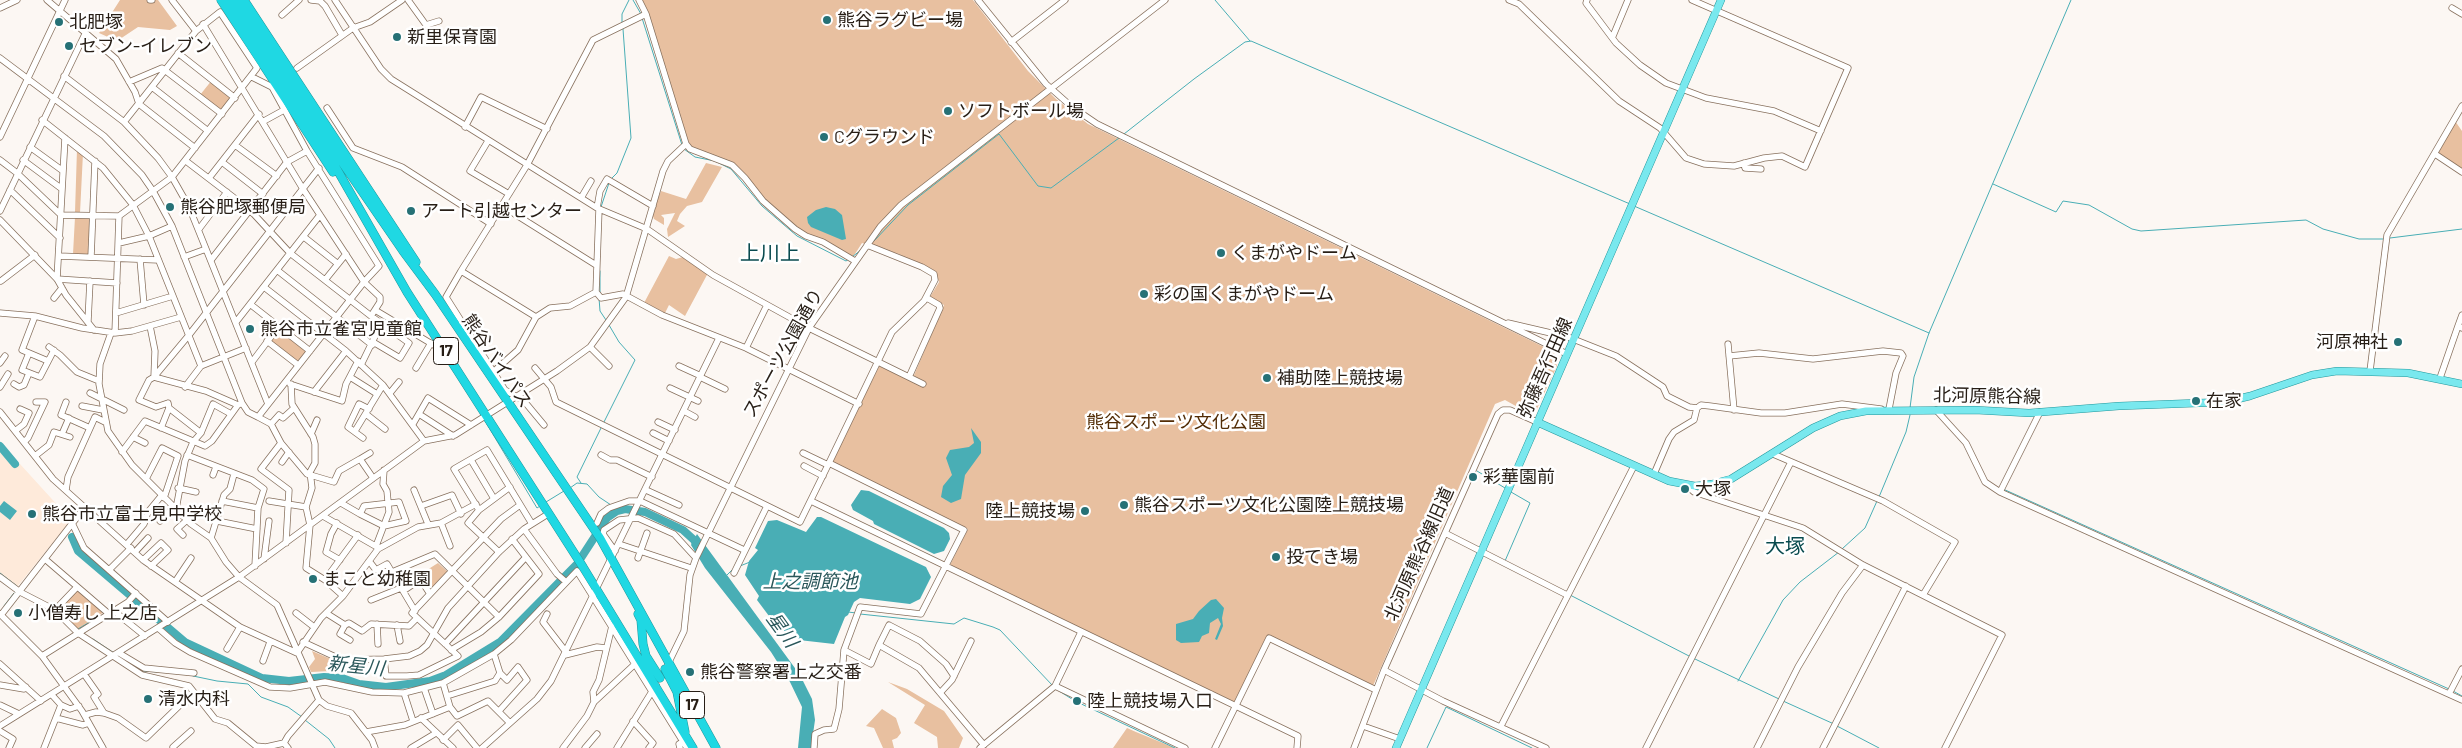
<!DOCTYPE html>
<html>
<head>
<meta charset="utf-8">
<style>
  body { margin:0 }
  canvas { display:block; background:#fcf7f3 }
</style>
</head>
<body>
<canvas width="2462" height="748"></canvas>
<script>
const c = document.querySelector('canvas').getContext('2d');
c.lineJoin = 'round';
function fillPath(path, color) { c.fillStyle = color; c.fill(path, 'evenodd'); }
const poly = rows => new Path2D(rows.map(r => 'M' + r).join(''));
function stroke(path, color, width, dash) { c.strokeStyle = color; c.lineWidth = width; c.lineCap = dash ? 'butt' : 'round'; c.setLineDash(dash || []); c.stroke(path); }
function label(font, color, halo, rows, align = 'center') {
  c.font = font + ' Barlow,"Noto Sans JP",sans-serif'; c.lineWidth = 5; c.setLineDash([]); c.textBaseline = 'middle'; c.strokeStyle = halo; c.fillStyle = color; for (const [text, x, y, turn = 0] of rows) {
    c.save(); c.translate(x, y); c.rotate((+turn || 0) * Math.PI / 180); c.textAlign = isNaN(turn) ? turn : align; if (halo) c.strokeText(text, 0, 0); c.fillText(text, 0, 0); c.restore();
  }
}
fillPath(poly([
  [0,451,14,465,20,464,71,520,17,587,0,574]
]), '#feeada');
fillPath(poly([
  [120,0,158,0,177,26,170,30,138,27,117,41,99,33],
  [641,0,973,0,1028,71,1056,99,1088,124,1554,352,1557,366,1535,413,1532,415,1505,400,1495,404,1373,686,1268,635,1235,705,949,567,968,529,831,462,880,365,912,380,944,305,930,297,939,282,937,276,899,254,862,243,853,257,827,241,803,232,762,198,734,164,690,146],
  [212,80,234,97,221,112,200,95],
  [2453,118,2462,131,2462,170,2435,151],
  [77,149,83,153,80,213,75,212],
  [706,163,722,167,702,202,687,206,680,214,677,221,685,226,668,237,667,229,675,213,661,215,664,218,664,225,654,219,652,214,661,191,686,199],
  [75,217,91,218,89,254,73,254],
  [669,256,676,259,683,257,708,273,685,316,669,305,665,313,644,303],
  [279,329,307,351,297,364,270,341],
  [438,563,448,572,430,591,419,575],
  [77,588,104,612,78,629,58,610],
  [312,651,333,660,330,666,331,671,311,672,309,667,315,659],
  [888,682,907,689,944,711,963,738,959,748,938,748,937,737,914,723,925,705],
  [882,709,896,718,901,733,897,738,892,740,894,748,883,748,874,728,866,726],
  [1127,728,1136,732,1175,748,1113,748]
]), '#e8c0a0');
fillPath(poly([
  [826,207,835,209,842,215,846,239,842,240,811,227,808,223,807,217,816,210],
  [971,428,981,442,981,453,965,475,961,499,951,503,941,497,943,486,952,475,946,458,950,450,969,447,974,443],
  [861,490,869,491,944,528,949,533,950,539,944,551,934,554,874,524,873,521,853,510,851,505],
  [4,501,17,511,10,520,0,512,0,506],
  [817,517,821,517,926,567,931,577,920,599,910,604,860,598,854,602,848,615,845,617,834,644,790,639,773,615,769,616,757,600,759,596,745,575,749,561,758,550,755,548,768,521,777,520,806,532],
  [697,534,800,675,812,699,815,720,811,748,798,748,802,707,790,682,771,652,705,568,691,545],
  [1216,599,1224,608,1222,618,1223,626,1217,640,1215,639,1221,624,1218,618,1210,623,1209,633,1202,636,1199,642,1181,643,1176,640,1176,624,1193,619,1199,611,1211,600]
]), '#49aeb5');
stroke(poly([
  [633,0,641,14],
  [1215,0,1250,41],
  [642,18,682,145],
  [622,23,622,14,629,0],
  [1124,134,1194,79,1245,42,1251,41,1630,204],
  [684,149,695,157,715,161,731,169,762,206,797,236,846,261,849,259],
  [611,179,617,173,631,138,623,29],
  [1993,184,2056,212,2063,201,2089,205,2132,229,2141,231,2306,220,2323,229,2359,239,2383,239],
  [1634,206,1929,333],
  [601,207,609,183],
  [2390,238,2462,229],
  [874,241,908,205,999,134,1038,186,1051,188,1119,138],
  [852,257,861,250],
  [600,271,600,292],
  [599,298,600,311,606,320],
  [1910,408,1914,377,1929,333,2071,0],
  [485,421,537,508,540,506],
  [604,422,635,360,619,342,609,325],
  [1477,471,1505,488],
  [581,483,577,477,601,428],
  [570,488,577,483,587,484,599,497,611,505],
  [2003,489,2449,689],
  [1879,497,1906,432,1910,415],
  [546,502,564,491],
  [1842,549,1865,528,1877,501],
  [1505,561,1530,503,1511,492],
  [740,566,750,562],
  [0,573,17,586],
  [726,576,734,568],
  [1570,595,1689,656],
  [4,606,14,593],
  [848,612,856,613],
  [860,614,954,624,964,618,993,627,1000,630,1053,686],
  [78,629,98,617],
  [93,639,114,653],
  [122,658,143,671,159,672],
  [1695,659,1779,699],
  [193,676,217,681,248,684,261,697,288,707,302,717],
  [1738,681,1783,600,1800,582,1839,552],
  [1056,689,1075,701,1175,748],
  [2453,691,2462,696],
  [1783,701,1834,724],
  [305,720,329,739,335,748],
  [1837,726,1879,748],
  [1427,748,1446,707,1532,748]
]), '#49aeb5', 1);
stroke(poly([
  [0,446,15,464],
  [72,537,78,551,185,642,262,678,289,681,324,677,342,678,359,684,386,687,430,681,446,675,500,642,577,564,607,518,617,511,625,509,645,512,683,530,694,540,698,548]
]), '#49aeb5', 8);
const minor = poly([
  [47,0,116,59,135,92,139,104,195,148],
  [150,0,152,0],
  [172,0,196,31],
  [311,0,320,1,325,6,342,35],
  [335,0,381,69,391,79,597,208,647,229,713,275,809,328,923,384],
  [408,0,426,25,439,21],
  [639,0,646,14,686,144,690,149,732,165,745,178,763,201,795,229,806,236,823,242,855,261],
  [978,0,1046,84,1072,107,1097,124,1567,354],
  [1509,0,1519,4,1619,101,1660,128,1686,158,1704,164,1734,166,1764,158,1782,156,1805,167,1848,68,1692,0],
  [1587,0,1586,3,1616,43,1640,65,1666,83,1706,98,1774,111,1821,131],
  [0,8,17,0],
  [2452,8,2462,14],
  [282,15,299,0],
  [203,24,303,189,364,282,380,297,380,302,371,316,409,343,400,358,373,342],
  [1613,36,1628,0],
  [1011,42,1065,0],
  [178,53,235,98],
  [0,58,104,136,142,175,153,191,172,226,242,403,248,412,258,417,364,282,379,266,307,151,272,87,252,77],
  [297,68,353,28,370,22,402,0],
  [64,76,124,122,158,158,172,177,189,207,206,249],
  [129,82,162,68,222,114],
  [152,87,208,131],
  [327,108,353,148,402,167,491,224],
  [42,120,103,168,133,205,149,236,201,366,246,348],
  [264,121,284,110],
  [465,127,481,97,547,129],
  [0,137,65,0],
  [488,141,470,171,509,194],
  [235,145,277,176],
  [30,147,63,171],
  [2435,154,2462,172],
  [0,160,17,173,61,215,119,216,172,177,257,68,220,12,196,31,124,122],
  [23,160,62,189],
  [186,161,250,210,290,253,371,316],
  [222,162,263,194],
  [1744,163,1745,168,1761,169],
  [209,178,259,114],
  [10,190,60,238],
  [581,198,591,181],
  [502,206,596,265],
  [597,208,600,191,607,179,653,206],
  [599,209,596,292,601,298,623,294,662,315,746,348,859,404],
  [0,211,85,34],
  [0,220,57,279,66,295,94,330],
  [199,229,227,192],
  [304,237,338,264],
  [119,243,149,236,172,226],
  [59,256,158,260],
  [91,257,95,161],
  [184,257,206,249,268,404],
  [140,259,144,305],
  [211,260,287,162,307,151],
  [277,270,372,345],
  [461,271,446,297,505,390,524,401,544,425],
  [57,279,65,138],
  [57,279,117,283],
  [325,280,346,254],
  [1,281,35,255],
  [264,287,346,351,383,385,424,441],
  [54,298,62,288],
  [250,304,310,351],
  [375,310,437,347,447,361],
  [0,313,35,316,82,328,115,333,132,331,181,317],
  [116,313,173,296],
  [35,316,22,350,48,361],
  [536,317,461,271,527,165,593,40,646,14],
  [88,321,90,281],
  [236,322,320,215],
  [1508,323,1568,337,1616,356,1663,387,1667,396,1689,407,1697,408,1701,405,1710,406,1761,413,1785,413,1842,404,1881,409],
  [150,326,155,351,154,377],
  [2458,326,2462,315],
  [111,333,100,364,99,384,108,431,132,465,191,524,211,538,226,562,239,577,277,605,319,700,327,706,351,713,372,740,375,748],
  [115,333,119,216],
  [267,341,298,365],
  [1728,344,1734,410],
  [49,347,60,355,77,372,99,381],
  [590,347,609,366],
  [746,348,767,305],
  [29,353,22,370,40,377,54,350],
  [1729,356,1759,353,1813,359,1883,351,1901,353,1903,356,1896,373,1889,409],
  [252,362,279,326],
  [0,363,5,356],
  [361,365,381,324],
  [679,366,701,376],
  [416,368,431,343],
  [535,368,551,387,556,402,800,522,829,463],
  [2370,371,2387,235,2462,106],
  [493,372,518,350,536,317,550,308,570,306,596,292],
  [154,377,206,391,238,405],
  [350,377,377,394],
  [700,377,725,389],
  [909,377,940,308,939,305,927,298],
  [2440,378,2458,326,2462,328],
  [14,384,19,387,24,385,29,373],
  [290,384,342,401,346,384,358,361],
  [291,384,292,404,313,437,315,444,315,463,310,472,312,488,306,507,310,525,306,568,325,580,358,535],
  [0,387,8,374],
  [185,387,201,366],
  [670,388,698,401],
  [314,392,346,351],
  [90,393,124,410],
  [390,393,399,382],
  [66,402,61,415,90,428],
  [82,406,103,410],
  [1936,410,1966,443,1985,482,2000,492,2462,700],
  [684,411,695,417],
  [0,412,53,479,143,560,240,627,297,653],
  [366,414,385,429],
  [419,414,453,436],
  [258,417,271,424,281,443,307,474,334,482,339,471,360,459,373,478],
  [658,422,675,430],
  [271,424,279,415,283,418,294,408],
  [413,424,428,398,471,425],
  [161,428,169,408],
  [15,431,24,424,29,413,20,409],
  [355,431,383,385],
  [201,433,213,404,231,414],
  [653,433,669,441],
  [62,434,69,418],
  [311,434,317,420],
  [133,437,145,443],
  [363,438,348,427,359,404,369,409],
  [24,442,28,438,45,402,36,402],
  [281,443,261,469,289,490,286,543],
  [122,452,145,421,205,446,212,441,238,405,242,403],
  [803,453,828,465],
  [1773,454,1883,501,1955,542,1923,595],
  [187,455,252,480,264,489,258,508,255,566],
  [601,455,610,460,617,460,652,477],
  [35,456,49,445,54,432,70,437],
  [360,459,370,453],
  [471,460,493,497],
  [282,462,289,452],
  [804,466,823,476],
  [1654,474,1669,439,1674,432,1694,420,1697,408],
  [213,475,216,467],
  [146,479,162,448,178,456,164,498],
  [1686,485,1694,492,1803,528,1863,565,2002,635,1945,748],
  [178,488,196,492],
  [66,490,68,477,95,417,105,422],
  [414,490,428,524],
  [646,490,679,505],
  [2000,492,2040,412],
  [222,501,258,508],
  [269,501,306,507],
  [811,501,1298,736,1297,748],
  [341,503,360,514,384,526,406,521,399,502,364,506,360,514],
  [421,506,452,495,461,514],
  [176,509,185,461,193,442,201,433,169,408,168,403,156,407,139,400,149,380,154,377,189,335,319,168],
  [479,510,510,487],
  [323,516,377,547],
  [160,521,174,507],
  [217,521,257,529],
  [72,523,84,548,168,622],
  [337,523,331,534,326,552,340,560],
  [441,523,450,546],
  [597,523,601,514,609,508,629,501,640,501,742,549],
  [524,529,557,574,565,581],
  [1445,533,1567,595],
  [183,535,177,529,187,520],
  [211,538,224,495,230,489,234,474],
  [127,544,144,524,148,512,162,495],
  [619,544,691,568],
  [376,546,389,512,387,491,383,484,384,470],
  [615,551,603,534,604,530,619,520,638,518,674,534,696,558],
  [135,552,148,538],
  [499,552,468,523,479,510,454,469,487,450,532,524],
  [638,558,647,533],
  [45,559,109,614],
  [264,559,269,521],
  [143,560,161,543,168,550,151,566],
  [369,561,376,570,387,564,415,611],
  [109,570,131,548],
  [392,572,435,554,499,617],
  [734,573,767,506],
  [0,577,20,592,55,610,78,633,142,675,189,686,215,719,228,723,256,746,266,747,284,743],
  [419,577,430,594],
  [325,580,343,596],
  [175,582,191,558],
  [403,591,421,579],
  [371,600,401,588],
  [55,610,77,587],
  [114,611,145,636],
  [296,613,314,627],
  [326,613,345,625,349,623,362,631,371,624,409,626,417,618],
  [0,614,42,656,82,711,103,748],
  [547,614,543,622,566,652],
  [1,615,85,507],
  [377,624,378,644],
  [345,625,340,634,350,640],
  [397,625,400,641],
  [158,628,175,643,190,652,270,687,290,688,325,682,372,692,404,693,443,683,494,654,511,640,577,571,687,748],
  [303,642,342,660,384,659,409,656,420,651,427,645,448,608,499,552,524,529,548,514],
  [445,644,526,557],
  [879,645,889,625,920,641,946,664,954,676],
  [227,649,240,627],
  [451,650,481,632,499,617,539,574,512,539],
  [844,650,871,664,879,645,919,668,984,745],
  [119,653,144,668,194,673],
  [297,653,321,618,343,596,378,549,418,527,441,523,476,504],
  [494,654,500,673,507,680,518,667,527,680,499,711],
  [565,655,597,647,606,648],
  [42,656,128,602,136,593],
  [384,659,386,676,407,676,419,675,458,656,412,613,501,519,520,505],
  [263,661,270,642],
  [0,664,41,701],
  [668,664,684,631,690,575,696,558,809,328,880,227,901,205,1165,0],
  [1384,670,1443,701,1546,748],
  [84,674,98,694,94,697,104,713],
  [0,685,24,689,26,687],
  [1055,686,1185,748],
  [424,688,433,714],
  [404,693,413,721],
  [940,693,952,680,971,641],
  [2449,694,2462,669],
  [52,695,61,705,70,709,79,706],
  [447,696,495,681,500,673],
  [594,702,593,692,599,680,612,626],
  [0,705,19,714],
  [450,707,457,716,488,701,510,723],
  [85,715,96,712,104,713,118,718,146,738,180,705,198,697],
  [56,718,83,725,89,723],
  [421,718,453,748],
  [633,721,653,743,649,748],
  [0,726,239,577,424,441,455,435,557,371,590,347,626,297,663,171,668,161,686,144],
  [1363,726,1400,739],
  [1501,726,1634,466],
  [0,731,13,739,9,748],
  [366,732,405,725,450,707,443,683],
  [443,740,458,725,477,748],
  [173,747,191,731],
  [44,748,61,705],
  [288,748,284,743,288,736,319,700],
  [411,748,436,733],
  [482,748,537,699,551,681,719,338],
  [563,748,587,716,594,702,635,664],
  [585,748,597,734],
  [617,748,656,685],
  [680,748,679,744,683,742],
  [814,748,815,734,824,730,834,729,839,709,844,650,860,607,921,614,964,530,829,463,892,332,924,301,935,280,934,274,922,267,867,245],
  [980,748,1055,686,1081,632],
  [1215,748,1269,638,1376,690],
  [1354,748,1384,670,1498,414,1503,410,1510,410,1537,422],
  [1646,748,1791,462],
  [1757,748,1798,667,1842,593,1863,565],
  [1823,748,1906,586]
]);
const major = poly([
  [1537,422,1669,481,1695,486,1712,484,1731,479,1813,428,1840,416,1866,411,1975,410,2029,413,2119,406,2225,402,2250,396,2312,375,2337,371,2408,373,2462,384],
  [1396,748,1721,0]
]);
const highway = poly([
  [221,0,333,172],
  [230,0,319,138,407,292,583,567,693,748],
  [237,0,335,152,403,251,435,294,600,538,716,748],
  [244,0,416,262],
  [638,614,641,620,643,644,646,656,660,678],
  [665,669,677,692,685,732]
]);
stroke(minor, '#88715e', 7);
stroke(major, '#22979b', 8);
stroke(highway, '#22979b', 9);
stroke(minor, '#fff', 5.5);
stroke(major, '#79e8ee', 7);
stroke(highway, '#1fd8e3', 8);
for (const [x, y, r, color] of [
  [827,20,5,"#267176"],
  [59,22,5,"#267176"],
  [397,37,5,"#267176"],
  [69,46,5,"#267176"],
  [948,111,5,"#267176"],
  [824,137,5,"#267176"],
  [170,207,5,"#267176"],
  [411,211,5,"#267176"],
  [1221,253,5,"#267176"],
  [1144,294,5,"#267176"],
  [250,329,5,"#267176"],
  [2398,342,5,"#267176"],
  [1267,378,5,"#267176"],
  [2196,401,5,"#267176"],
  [1473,477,5,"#267176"],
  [1685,489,5,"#267176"],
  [1124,505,5,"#267176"],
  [1085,511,5,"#267176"],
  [32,514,5,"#267176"],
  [1276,557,5,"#267176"],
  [313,579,5,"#267176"],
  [18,613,5,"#267176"],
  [690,672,5,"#267176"],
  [148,699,5,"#267176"],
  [1077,701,5,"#267176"]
]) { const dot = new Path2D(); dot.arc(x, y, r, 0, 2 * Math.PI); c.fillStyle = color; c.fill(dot); stroke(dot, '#fff', 2); }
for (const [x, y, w] of [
  [446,351,25],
  [692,705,25]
]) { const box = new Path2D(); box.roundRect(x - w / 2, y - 13.5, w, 27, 4); c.fillStyle = '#fff'; c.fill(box); stroke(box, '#271e16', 1); }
label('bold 16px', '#271e16', null, [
  ["17",446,351],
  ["17",692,705]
]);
label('18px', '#271e16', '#fff', [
  ["熊谷ラグビー場",837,20],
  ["北肥塚",69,22],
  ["新里保育園",407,37],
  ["セブン-イレブン",79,46],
  ["ソフトボール場",958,111],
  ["Cグラウンド",834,137],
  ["熊谷肥塚郵便局",180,207],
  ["アート引越センター",421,211],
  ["くまがやドーム",1231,253],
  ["彩の国くまがやドーム",1154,294],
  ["熊谷市立雀宮児童館",260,329],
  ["河原神社",2388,342,"right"],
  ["補助陸上競技場",1277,378],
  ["在家",2206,401],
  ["彩華園前",1483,477],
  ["大塚",1695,489],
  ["熊谷スポーツ文化公園陸上競技場",1134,505],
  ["陸上競技場",1075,511,"right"],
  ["熊谷市立富士見中学校",42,514],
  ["投てき場",1286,557],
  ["まこと幼稚園",323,579],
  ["小僧寿し 上之店",28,613],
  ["熊谷警察署上之交番",700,672],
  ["清水内科",158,699],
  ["陸上競技場入口",1087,701]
], 'left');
label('18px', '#271e16', '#fff', [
  ["スポーツ公園通り",783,353,-61],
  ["熊谷バイパス",497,361,56],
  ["弥藤吾行田線",1545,368,-66],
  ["北河原熊谷線",1987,396,1],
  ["北河原熊谷線旧道",1419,554,-66]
]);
label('18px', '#532d06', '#fff', [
  ["熊谷スポーツ文化公園",1176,422]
]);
label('italic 19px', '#2a575a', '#fff', [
  ["上之調節池",810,582],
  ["星川",782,630,54],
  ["新星川",356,666,6]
]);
label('20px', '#084a4e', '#fff', [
  ["上川上",770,253],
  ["大塚",1785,546]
]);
</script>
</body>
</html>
